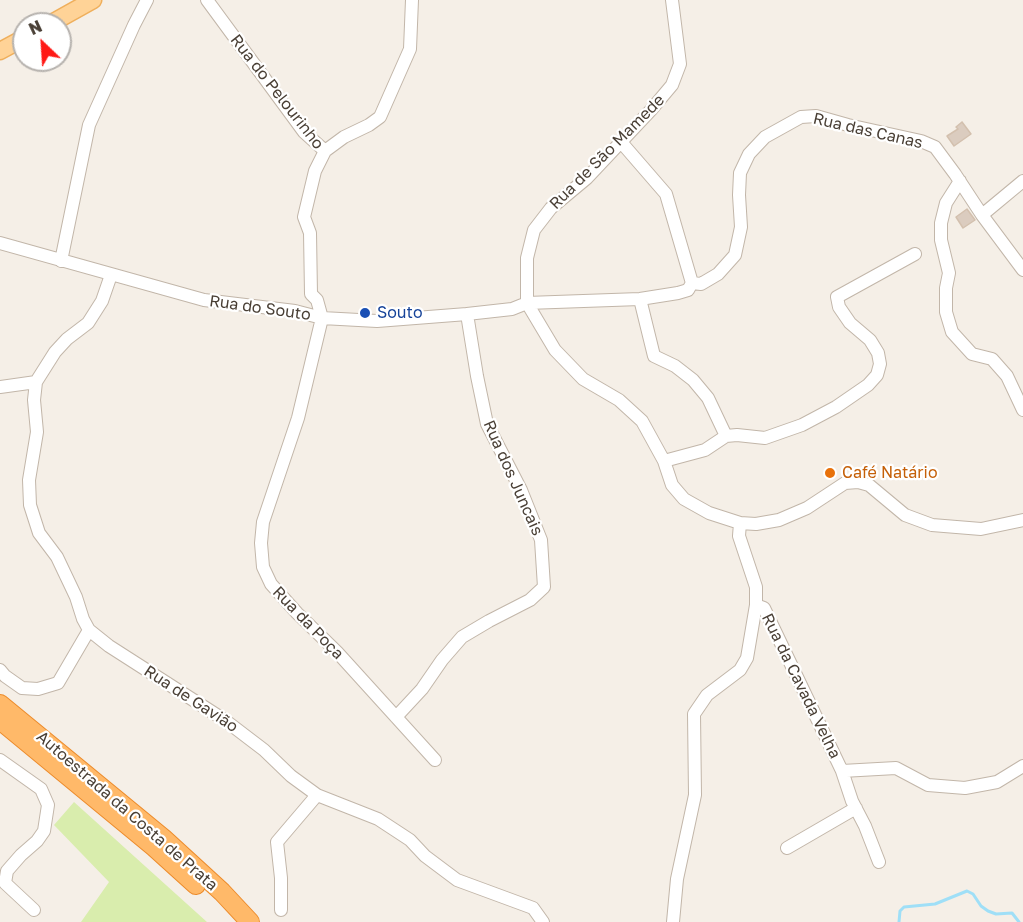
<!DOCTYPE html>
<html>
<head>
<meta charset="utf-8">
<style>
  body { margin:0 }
  #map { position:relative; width:1023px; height:922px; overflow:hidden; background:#f5efe7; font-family:"Golos Text",sans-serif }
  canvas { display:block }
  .north { position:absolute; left:12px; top:12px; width:60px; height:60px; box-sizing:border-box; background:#fff; border:2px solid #b6b2ae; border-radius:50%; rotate:335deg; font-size:16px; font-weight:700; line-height:24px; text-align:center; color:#493f35 }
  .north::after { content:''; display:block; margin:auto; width:21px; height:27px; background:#ff1915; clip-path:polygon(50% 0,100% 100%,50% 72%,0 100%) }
</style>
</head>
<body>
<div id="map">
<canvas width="1023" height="922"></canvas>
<div class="north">N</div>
</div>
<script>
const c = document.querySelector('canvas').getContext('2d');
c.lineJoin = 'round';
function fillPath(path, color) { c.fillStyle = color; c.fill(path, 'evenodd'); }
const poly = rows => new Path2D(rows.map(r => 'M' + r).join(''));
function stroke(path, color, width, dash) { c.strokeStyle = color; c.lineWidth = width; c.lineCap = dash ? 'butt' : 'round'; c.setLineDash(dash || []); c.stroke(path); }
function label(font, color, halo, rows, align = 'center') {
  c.font = font + ' "Golos Text",sans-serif'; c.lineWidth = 4.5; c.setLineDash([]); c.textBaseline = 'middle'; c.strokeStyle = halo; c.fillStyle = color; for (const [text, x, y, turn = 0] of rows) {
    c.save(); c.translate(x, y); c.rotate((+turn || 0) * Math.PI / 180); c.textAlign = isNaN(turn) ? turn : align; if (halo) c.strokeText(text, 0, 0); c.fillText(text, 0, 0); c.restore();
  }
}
fillPath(poly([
  [74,802,207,922,81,922,109,882,54,825]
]), '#d9edad');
stroke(poly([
  [899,922,900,911,904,907,935,904,967,891,973,894,981,906,988,911,996,914,1012,913,1019,922]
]), '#9fdff7', 3);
const building = poly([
  [962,122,971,134,954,146,947,136,958,129,956,127,962,122],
  [967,209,975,220,963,228,956,217,967,209]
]);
fillPath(building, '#dbccbf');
stroke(building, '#d3c0ae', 1.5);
const minor = poly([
  [207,0,304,132,325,151],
  [621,142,666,194,692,283],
  [960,181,946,203,941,223,941,240,949,273,946,288,946,312,952,332,972,354,992,359,1007,376,1023,410],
  [982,215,1023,181],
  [0,243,204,300,295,311,322,318,377,321,467,314,512,309,527,303,640,299,678,293,688,290,692,283],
  [61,261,89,125,134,25,147,0],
  [111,275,102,301,88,323,67,339,55,352,36,382,34,400,37,432,29,480,30,505,39,533,57,557,76,597,83,619,89,630,109,646,226,721,264,750,291,776,317,795,378,819,410,840,425,856,457,880,533,908,543,922],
  [692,283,701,284,718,274,735,255,741,227,739,195,740,173,749,154,765,137,801,117,816,116,848,125,921,141,935,147,955,174,982,215,1023,270],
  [640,299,654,356,675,366,693,380,708,398,726,436],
  [527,303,555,350,583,379,619,400,642,421,664,461,672,485,684,499,709,513,740,523,756,524,779,520,807,508,845,483,858,482,869,485,905,515,932,525,981,529,1023,520],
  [527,303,527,258,534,230,551,208,587,178,651,110,672,85,680,64,672,0],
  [322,318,298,418,263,522,261,543,263,567,271,584,297,613,337,652,435,760],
  [322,318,317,300,311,294,310,233,304,217,315,171,325,151,344,137,369,125,380,117,410,49,412,0],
  [0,387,36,382],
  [664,461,705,450,726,436,737,435,765,438,802,425,836,407,868,385,877,375,880,364,878,353,870,340,850,323,839,307,837,297,915,254],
  [756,605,764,608,842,771,852,801,865,826,879,862],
  [0,670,5,676,22,688,38,689,58,683,89,630],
  [396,717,422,689,442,660,462,637,489,621,530,600,544,587,541,540,521,490,487,424,477,376,467,314],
  [0,760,41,789,48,805,44,831,37,841,21,855,7,871,5,883,34,910],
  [842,771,896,768,928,785,965,788,997,782,1023,766],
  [787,848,856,808],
  [281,910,281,878,277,842,317,795],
  [673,922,677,879,695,795,694,714,707,695,740,670,747,658,756,605,756,587,739,536,740,523]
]);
const major = poly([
  [50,24,93,0],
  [0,51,24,38]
]);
const highway = poly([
  [0,704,163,838,222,892,250,922],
  [0,720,154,847,196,885]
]);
stroke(minor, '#c2b6a9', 14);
stroke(major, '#efaf5c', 19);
stroke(highway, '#ec8b2b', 20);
stroke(minor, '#fff', 12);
stroke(major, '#ffd397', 16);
stroke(highway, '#ffb969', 18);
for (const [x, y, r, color] of [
  [365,313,6,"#1a4fb4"],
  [830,473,6,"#e8710a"]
]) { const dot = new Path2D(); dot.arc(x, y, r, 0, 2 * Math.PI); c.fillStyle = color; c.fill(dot); stroke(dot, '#fff', 2); }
label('16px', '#493f35', '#fff', [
  ["Rua do Pelourinho",277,92,52],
  ["Rua das Canas",868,131,13],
  ["Rua de São Mamede",607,152,-45],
  ["Rua do Souto",260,308,8],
  ["Rua dos Juncais",513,478,66],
  ["Rua da Poça",308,623,46],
  ["Rua da Cavada Velha",801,686,64],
  ["Rua de Gavião",191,699,33],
  ["Autoestrada da Costa de Prata",127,811,41]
]);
label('16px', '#164399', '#fff', [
  ["Souto",377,313]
], 'left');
label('16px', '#c56008', '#fff', [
  ["Café Natário",842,473]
], 'left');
</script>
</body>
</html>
